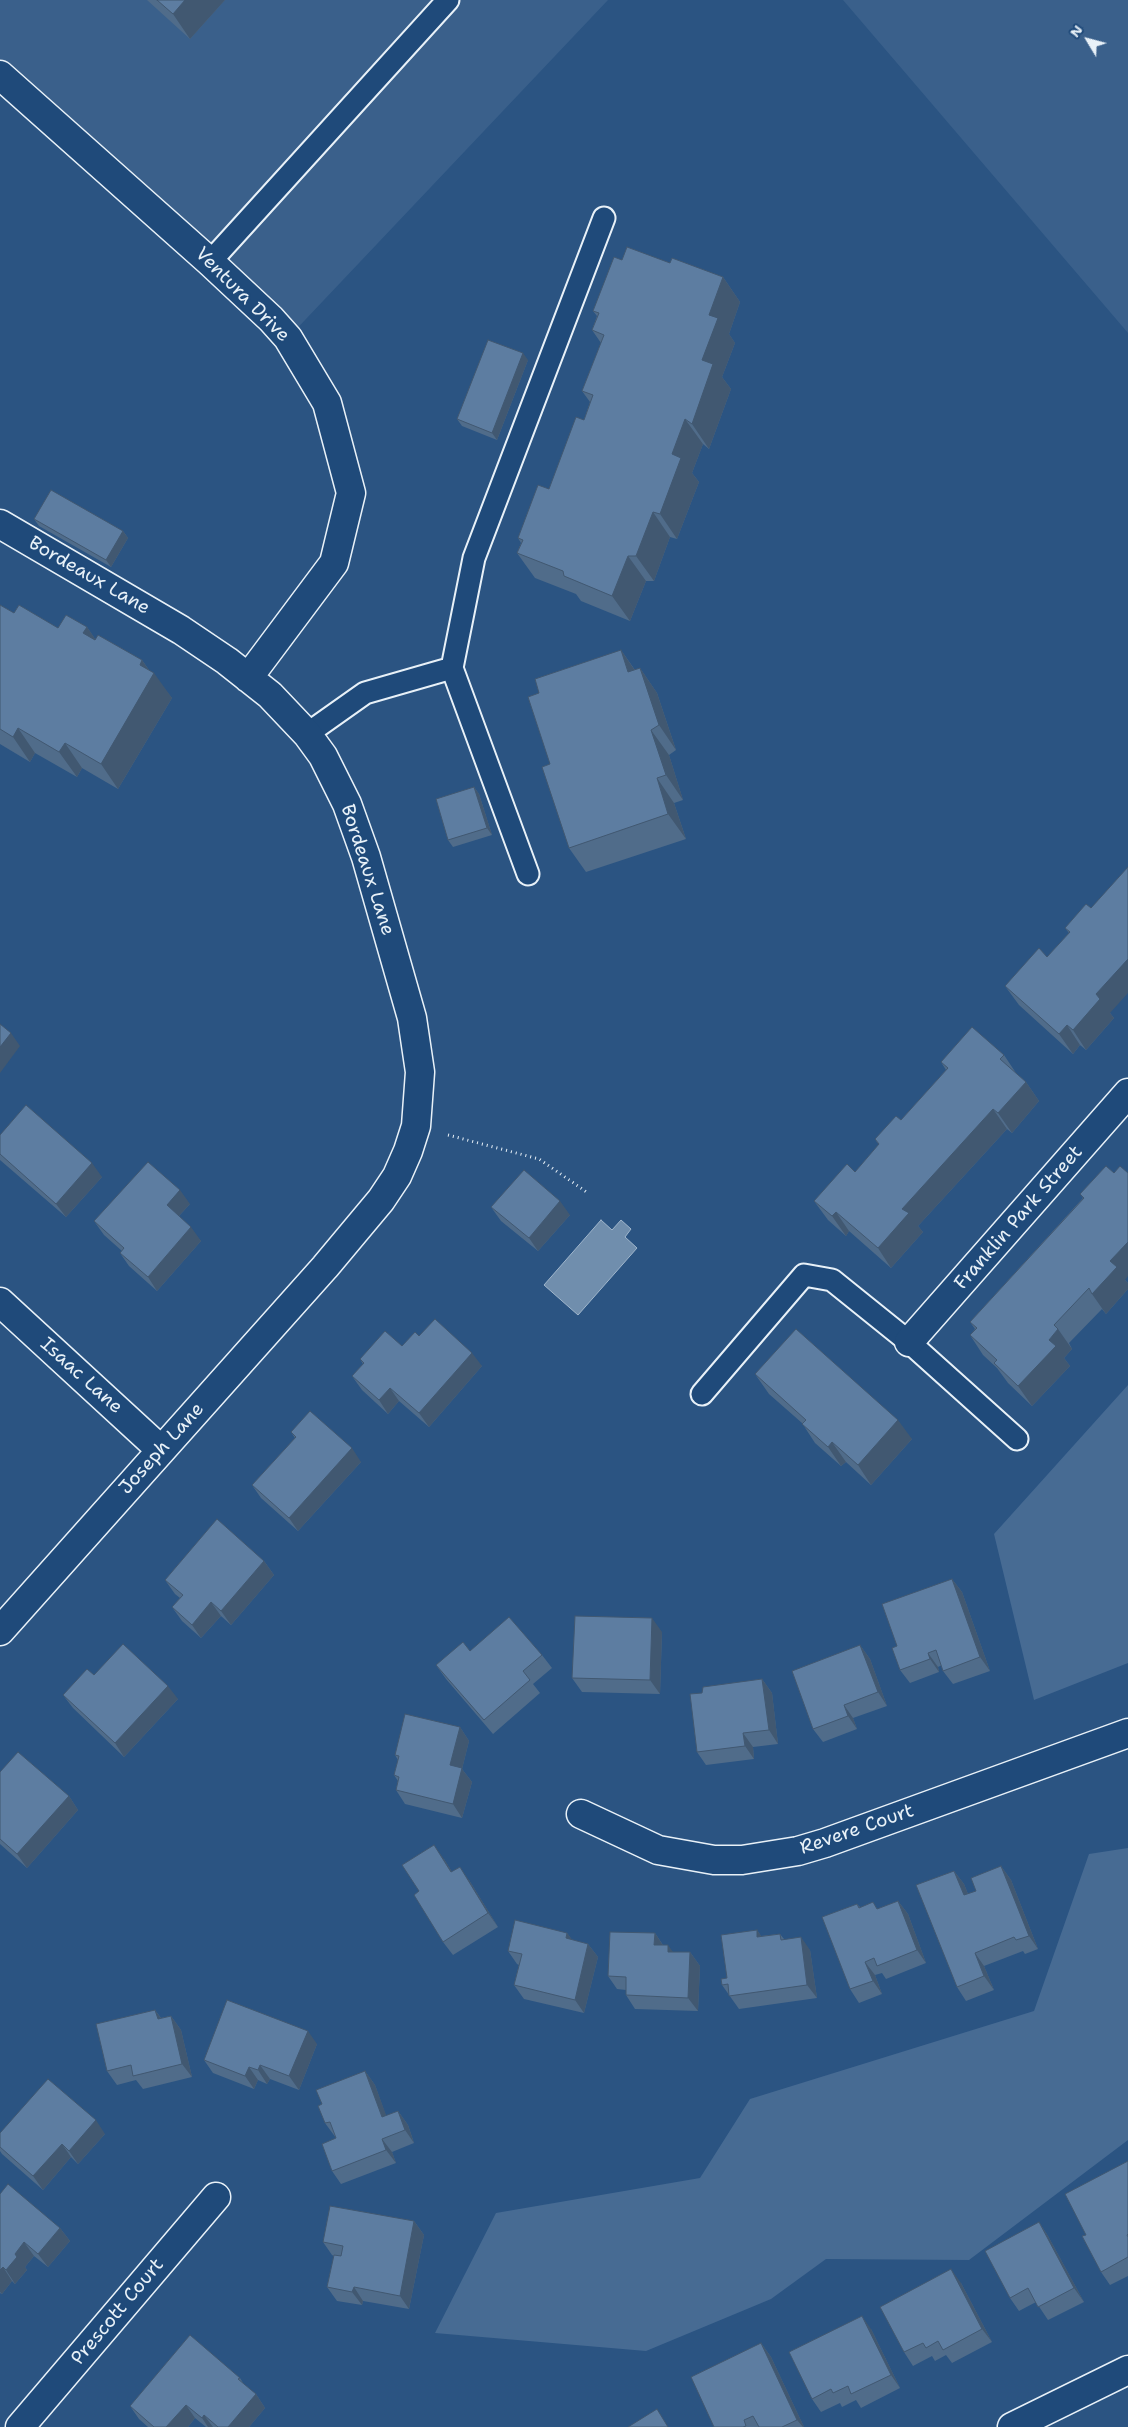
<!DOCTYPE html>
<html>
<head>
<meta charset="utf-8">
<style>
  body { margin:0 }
  #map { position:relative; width:1128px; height:2427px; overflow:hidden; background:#2b5482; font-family:"Shantell Sans",sans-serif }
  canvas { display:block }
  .north { position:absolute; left:1063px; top:15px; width:50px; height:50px; -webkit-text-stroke:4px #1f4a7a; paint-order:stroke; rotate:307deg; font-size:14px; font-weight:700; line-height:20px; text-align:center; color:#e8f1f8 }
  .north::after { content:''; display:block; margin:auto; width:18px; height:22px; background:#e8f1f8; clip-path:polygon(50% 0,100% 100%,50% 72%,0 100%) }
</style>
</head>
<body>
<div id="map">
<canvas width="1128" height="2427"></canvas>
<div class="north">N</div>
</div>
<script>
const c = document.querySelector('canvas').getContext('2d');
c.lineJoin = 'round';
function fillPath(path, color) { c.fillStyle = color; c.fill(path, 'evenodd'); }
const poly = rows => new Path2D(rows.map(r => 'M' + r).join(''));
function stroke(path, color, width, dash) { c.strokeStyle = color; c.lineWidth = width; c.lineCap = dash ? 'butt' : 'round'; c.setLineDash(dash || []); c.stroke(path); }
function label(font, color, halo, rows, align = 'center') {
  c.font = font + ' "Shantell Sans",sans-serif'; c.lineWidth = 4; c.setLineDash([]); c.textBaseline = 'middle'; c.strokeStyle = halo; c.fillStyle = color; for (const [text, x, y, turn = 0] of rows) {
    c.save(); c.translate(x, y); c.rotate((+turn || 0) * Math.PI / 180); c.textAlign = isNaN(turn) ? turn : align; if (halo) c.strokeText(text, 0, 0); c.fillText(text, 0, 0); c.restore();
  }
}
fillPath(poly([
  [0,0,608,0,288,338,0,77],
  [843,0,1128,0,1128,333]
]), '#3a608b');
fillPath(poly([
  [1128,1385,1128,1663,1034,1700,994,1534],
  [1128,1848,1128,2140,969,2260,826,2259,771,2299,646,2351,435,2333,496,2213,700,2178,750,2099,1034,2011,1089,1854]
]), '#476b93');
const water = poly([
  [601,1220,612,1230,621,1220,631,1229,625,1237,637,1248,578,1315,544,1285,601,1220]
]);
fillPath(water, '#708ead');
stroke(water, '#a0b6cb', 1);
const service = poly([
  [210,262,448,0],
  [452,668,528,874],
  [307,734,365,693,452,668,474,558,604,218],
  [702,1394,804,1275,832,1280,909,1342,1017,1439]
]);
const minor = poly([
  [0,75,210,262,271,319,288,338,327,403,351,493,334,563,248,678],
  [0,524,181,630,227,661,270,695,307,734,323,756,347,804,366,857,412,1018,420,1072,416,1126,408,1151,397,1176,381,1200,325,1267,0,1631],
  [0,1302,161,1450],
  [909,1342,1128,1093],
  [581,1814,658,1850,714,1860,742,1860,798,1851,825,1843,1128,1733],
  [20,2427,216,2197],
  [1012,2427,1128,2370]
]);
stroke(service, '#e8f1f8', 25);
stroke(minor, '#e8f1f8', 31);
stroke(poly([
  [448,1135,539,1159,588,1193]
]), '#e8f1f8', 3, [1, 4]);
stroke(service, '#1f4a7a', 21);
stroke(minor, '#1f4a7a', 28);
fillPath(poly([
  [147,0,225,0,190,39],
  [622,260,670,263,723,277,740,302,729,334,735,343,722,377,731,389,709,449,703,444,692,473,699,482,677,539,670,537,654,581,646,581,630,621,581,601,576,594,535,578,517,553,521,543,518,538,549,489,584,420,590,402,582,391,601,343,592,330,597,316,593,311],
  [528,360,497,440,462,426,457,419],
  [34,519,123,531,128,538,111,567,39,526],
  [0,605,14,613,58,628,87,627,95,639,142,660,149,670,172,698,118,789,82,768,77,777,35,753,30,762,0,744],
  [621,650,635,670,640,668,657,693,676,750,669,755,683,800,674,803,686,839,586,872,569,848,550,764,539,693],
  [474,787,479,794,492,835,453,847,448,840],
  [1091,908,1110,1013,1114,1018,1086,1050,1080,1045,1073,1054,1019,1005,1005,986,1047,957,1069,933,1065,928],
  [1004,1055,1016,1073,1026,1082,1039,1101,1012,1133,1007,1129,918,1226,923,1232,891,1268,849,1231,846,1236,828,1220,814,1201,855,1172,879,1145,875,1139,901,1120,946,1070,941,1062],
  [0,1135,102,1177,66,1217,0,1160],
  [1106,1166,1125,1280,1128,1283,1128,1289,1106,1314,1102,1309,1069,1343,1072,1349,1064,1358,1070,1366,1032,1406,1008,1383,997,1368,983,1355,970,1335,975,1329,970,1322,1083,1198,1080,1194],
  [190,1204,179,1216,201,1241,157,1291,129,1266,120,1253,122,1251,104,1235,94,1221],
  [491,1207,570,1215,538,1251,501,1221],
  [419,1336,482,1366,429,1427,399,1401,388,1414,362,1390,352,1376,363,1364,360,1359,402,1346],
  [755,1374,912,1439,871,1485,846,1462,841,1466,815,1443,802,1423,769,1394],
  [291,1432,361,1462,298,1531,261,1498,252,1485,295,1438],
  [264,1561,274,1575,231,1625,221,1616,201,1638,182,1621,172,1607,180,1598,175,1594,165,1580],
  [952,1579,962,1592,990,1671,953,1684,943,1671,942,1665,938,1667,939,1672,910,1683,900,1670,897,1646],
  [662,1632,660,1694,582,1692,572,1678],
  [860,1645,870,1659,887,1706,853,1718,857,1729,823,1742,813,1729],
  [470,1651,542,1655,552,1668,533,1684,540,1693,493,1734,446,1679,436,1665],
  [94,1675,178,1699,124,1757,73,1708,63,1695],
  [762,1679,772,1693,778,1744,753,1747,754,1759,706,1765,697,1752,702,1693],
  [460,1727,469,1741,462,1769,472,1782,462,1818,405,1804,396,1790,398,1781,394,1775,398,1760,395,1755],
  [0,1772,69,1796,78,1810,27,1868,0,1844],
  [444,1859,452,1872,469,1880,498,1927,453,1955,443,1942,419,1891],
  [1001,1866,1011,1880,1038,1949,1025,1954,1023,1951,984,1966,994,1990,966,2001,957,1987,954,1871,964,1884,968,1894,976,1891],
  [898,1901,908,1914,926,1963,886,1979,882,1973,875,1975,882,1994,859,2003,850,1989,857,1904,860,1907,877,1909],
  [757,1930,761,1936,780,1934,784,1939,810,1950,817,1998,739,2009,722,1985],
  [567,1933,572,1940,588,1944,598,1957,584,2013,524,1999,514,1985,519,1965,517,1964,508,1951],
  [655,1933,663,1945,673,1952,690,1952,700,1966,698,2011,635,2009,626,1995,626,1990,617,1989,608,1976],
  [155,2010,161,2018,171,2016,181,2030,192,2077,143,2089,136,2080,117,2085,107,2071],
  [317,2044,299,2090,270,2079,267,2084,258,2080,254,2089,213,2073,204,2060],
  [365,2071,375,2085,386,2116,398,2111,408,2125,414,2143,392,2152,396,2163,341,2184,332,2171,336,2138,325,2123,322,2104],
  [0,2133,105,2134,78,2164,71,2157,43,2190,2,2154,0,2151],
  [1128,2161,1128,2276,1110,2285,1101,2272,1086,2235],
  [0,2194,60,2228,70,2241,48,2267,34,2256,25,2267,27,2270,15,2284,12,2281,2,2294,0,2293],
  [414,2221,424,2235,409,2309,363,2301,362,2305,337,2301,327,2287,334,2256,332,2255,323,2242],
  [1039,2222,1048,2236,1084,2302,1048,2320,1036,2302,1019,2311,1010,2298],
  [961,2283,992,2342,952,2363,946,2355,935,2361,932,2356,913,2366,904,2352],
  [871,2329,900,2388,861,2408,856,2400,842,2407,840,2403,821,2412,812,2399],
  [761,2343,771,2357,804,2427,714,2427],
  [240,2378,245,2386,256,2394,265,2408,249,2427,206,2427,195,2418,188,2427,148,2427,139,2419,130,2406]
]), '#506c8a');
fillPath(poly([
  [185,0,225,0,190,39,173,14],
  [723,277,740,302,729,334,735,343,722,377,731,389,709,449,692,424,709,315],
  [523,353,528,360,497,440,492,433],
  [685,419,703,444,692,473,699,482,677,539,660,514,672,454],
  [653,512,670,537,654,581,636,556],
  [123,531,128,538,111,567,106,560],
  [628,556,646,581,630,621,612,596],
  [87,627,104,652,83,633],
  [621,650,638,675,628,672],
  [142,660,153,676,154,673,172,698,118,789,101,764,140,665],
  [640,668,657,693,676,750,659,725],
  [18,728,35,753,30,762,13,737],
  [651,730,669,755,683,800,666,775],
  [65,743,82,768,77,777,59,752],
  [657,778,674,803,686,839,668,814],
  [474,787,479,794,492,835,487,828],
  [1128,959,1128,993,1110,1013,1114,1018,1086,1050,1073,1030,1096,994],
  [1067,1025,1080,1045,1073,1054,1059,1034],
  [11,1033,20,1046,0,1073,0,1047],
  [1026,1082,1039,1101,1012,1133,998,1113],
  [993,1109,1007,1129,918,1226,923,1232,891,1268,878,1248,902,1209],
  [92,1163,102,1177,66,1217,56,1204],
  [180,1190,190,1204,176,1219,167,1205],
  [560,1201,570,1215,538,1251,529,1238],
  [836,1212,849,1231,846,1236,832,1216],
  [191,1227,201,1241,157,1291,148,1277],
  [1128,1242,1128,1276,1125,1280,1128,1283,1128,1289,1106,1314,1092,1294,1110,1261],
  [1058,1329,1072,1349,1064,1358,1070,1366,1032,1406,1018,1386,1049,1340],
  [472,1353,482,1366,429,1427,419,1413],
  [390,1388,399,1401,388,1414,379,1400],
  [898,1420,912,1439,871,1485,858,1465],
  [832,1442,846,1462,841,1466,828,1447],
  [352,1448,361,1462,298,1531,289,1518],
  [264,1561,274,1575,231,1625,221,1611],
  [952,1579,962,1592,990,1671,980,1657],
  [211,1602,221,1616,201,1638,192,1625],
  [652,1618,662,1632,660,1694,650,1680],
  [860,1645,870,1659,887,1706,878,1692],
  [928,1653,938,1667,939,1672,930,1659],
  [762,1679,772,1693,778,1744,769,1730],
  [168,1686,178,1699,124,1757,115,1743],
  [844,1705,853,1718,857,1729,848,1716],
  [460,1727,469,1741,462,1769,472,1782,462,1818,453,1804,450,1765],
  [743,1733,753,1747,754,1759,745,1746],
  [69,1796,78,1810,27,1868,17,1854],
  [434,1845,444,1859,461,1886,451,1872],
  [1001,1866,1011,1880,1038,1949,1029,1936],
  [460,1867,469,1880,498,1927,488,1913],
  [954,1871,964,1884,974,1909,964,1895],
  [898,1901,908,1914,926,1963,917,1950],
  [757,1930,766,1943,757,1937],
  [567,1933,577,1946,566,1938],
  [655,1933,664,1947,654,1945],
  [801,1937,810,1950,817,1998,807,1985],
  [588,1944,598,1957,584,2013,575,2000],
  [668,1945,678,1959,668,1952],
  [690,1952,700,1966,698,2011,688,1998],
  [975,1953,984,1966,994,1990,984,1976],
  [865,1962,875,1975,882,1994,873,1981],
  [155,2010,165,2024,158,2019],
  [171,2016,181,2030,192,2077,182,2064],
  [308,2031,317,2044,299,2090,289,2076],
  [260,2065,270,2079,267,2084,258,2070],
  [249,2067,258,2080,254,2089,245,2076],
  [365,2071,375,2085,392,2131,382,2117],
  [398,2111,408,2125,414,2143,405,2130],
  [96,2120,105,2134,78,2164,69,2151],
  [382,2139,392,2152,396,2163,386,2150],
  [62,2144,71,2157,43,2190,33,2176],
  [414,2221,424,2235,409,2309,400,2296],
  [1039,2222,1048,2236,1084,2302,1074,2288],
  [60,2228,70,2241,48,2267,38,2254],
  [24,2242,34,2256,25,2267,27,2270,15,2284,6,2270,15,2254],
  [3,2267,12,2281,2,2294,0,2292,0,2270],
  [951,2269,961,2283,992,2342,982,2329],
  [354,2287,363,2301,362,2305,352,2292],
  [862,2316,871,2329,900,2388,891,2375],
  [761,2343,771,2357,804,2427,803,2427,797,2420],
  [256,2394,265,2408,249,2427,228,2427],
  [186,2405,195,2418,188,2427,166,2427],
  [204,2415,213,2427,208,2427,202,2418]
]), '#415871');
const building = poly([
  [157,0,185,0,173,14,157,0],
  [627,247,670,263,672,258,723,277,709,315,718,318,702,360,713,364,692,424,685,419,672,454,681,458,660,514,653,512,636,556,628,556,612,596,564,576,563,571,517,553,523,540,518,538,538,485,549,489,576,417,584,420,593,395,582,391,604,335,592,330,599,313,593,311,614,257,622,260,627,247],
  [488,340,523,353,492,433,457,419,488,340],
  [51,490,123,531,106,560,34,519,51,490],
  [0,605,14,613,19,605,58,628,66,615,87,627,83,633,95,640,98,635,142,660,140,665,154,673,101,764,65,743,59,752,18,728,13,737,0,729,0,605],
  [621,650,628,672,640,668,659,725,651,730,666,775,657,778,668,814,569,848,542,767,550,764,528,697,539,693,535,679,621,650],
  [474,787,487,828,448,840,436,799,474,787],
  [1128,867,1128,959,1096,994,1100,999,1073,1030,1067,1025,1059,1034,1005,986,1039,948,1047,957,1070,932,1065,928,1086,904,1091,908,1128,867],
  [0,1024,11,1033,0,1047,0,1024],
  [972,1027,1004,1055,1000,1059,1026,1082,998,1113,993,1109,902,1209,909,1213,878,1248,836,1212,832,1216,814,1201,847,1164,855,1172,879,1144,875,1139,896,1116,901,1120,948,1068,941,1062,972,1027],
  [26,1105,92,1163,56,1204,0,1154,0,1135,26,1105],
  [148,1162,180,1190,167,1205,191,1227,148,1277,120,1253,124,1248,94,1221,148,1162],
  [1106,1166,1114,1173,1120,1166,1128,1173,1128,1242,1110,1261,1117,1267,1092,1294,1089,1288,1054,1325,1058,1329,1049,1340,1056,1346,1018,1386,994,1363,997,1360,970,1335,977,1328,970,1322,1084,1198,1080,1194,1106,1166],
  [524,1170,560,1201,529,1238,491,1207,524,1170],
  [435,1319,472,1353,419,1413,390,1388,379,1400,352,1376,364,1363,360,1359,385,1331,402,1346,415,1332,419,1336,435,1319],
  [796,1329,898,1420,858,1465,832,1442,828,1447,802,1424,806,1420,755,1374,796,1329],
  [310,1411,352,1448,289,1518,252,1485,296,1437,291,1432,310,1411],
  [217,1519,264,1561,221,1611,211,1602,192,1625,172,1607,183,1595,165,1580,217,1519],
  [952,1579,980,1657,943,1671,936,1650,928,1653,930,1659,900,1670,892,1648,897,1646,882,1604,952,1579],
  [575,1616,652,1618,650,1680,572,1678,575,1616],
  [509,1617,542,1655,523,1671,530,1680,484,1720,436,1665,463,1642,470,1651,509,1617],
  [123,1644,168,1686,115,1743,63,1695,87,1669,94,1675,123,1644],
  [860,1645,878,1692,844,1705,848,1716,813,1729,792,1671,860,1645],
  [762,1679,769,1730,743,1733,745,1746,697,1752,690,1694,702,1693,703,1687,762,1679],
  [405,1714,460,1727,450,1765,462,1768,453,1804,396,1790,399,1777,394,1775,399,1756,395,1755,405,1714],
  [18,1752,69,1796,17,1854,0,1839,0,1772,18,1752],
  [434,1845,451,1872,460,1867,488,1913,443,1942,414,1895,419,1891,402,1865,434,1845],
  [1001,1866,1029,1936,1016,1940,1014,1937,975,1953,984,1976,957,1987,916,1885,954,1871,964,1895,976,1891,971,1878,1001,1866],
  [898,1901,917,1950,877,1966,874,1958,865,1962,873,1981,850,1989,822,1917,857,1904,859,1908,873,1902,877,1909,898,1901],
  [515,1920,567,1933,566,1938,588,1944,575,2000,514,1985,522,1954,508,1951,515,1920],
  [757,1930,757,1937,780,1934,781,1940,801,1937,807,1985,729,1996,728,1984,722,1985,721,1979,727,1978,721,1935,757,1930],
  [610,1932,655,1933,654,1945,668,1945,668,1952,690,1952,688,1998,626,1995,626,1977,608,1976,610,1932],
  [227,2000,308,2031,289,2076,260,2065,258,2070,249,2067,245,2076,204,2060,227,2000],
  [155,2010,158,2019,171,2016,182,2064,133,2076,131,2065,107,2071,96,2024,155,2010],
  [365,2071,382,2117,398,2111,405,2130,382,2139,386,2150,332,2171,322,2144,336,2138,330,2122,325,2123,318,2106,322,2104,316,2090,365,2071],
  [48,2079,96,2120,69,2151,62,2144,33,2176,0,2147,0,2133,48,2079],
  [1128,2161,1128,2234,1127,2235,1128,2237,1128,2257,1101,2272,1082,2236,1086,2235,1065,2194,1128,2161],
  [8,2184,60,2228,38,2254,24,2242,15,2254,17,2257,6,2270,3,2267,0,2270,0,2194,8,2184],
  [330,2206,414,2221,400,2296,354,2287,352,2292,327,2287,334,2255,341,2256,343,2246,323,2242,330,2206],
  [1039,2222,1074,2288,1038,2307,1028,2288,1010,2298,985,2251,1039,2222],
  [951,2269,982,2329,943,2350,938,2341,926,2348,923,2343,904,2352,880,2307,951,2269],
  [862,2316,891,2375,851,2394,848,2386,833,2393,831,2389,812,2399,789,2352,862,2316],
  [190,2335,240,2378,238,2379,256,2394,228,2427,218,2427,204,2415,202,2418,186,2405,166,2427,154,2427,130,2406,190,2335],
  [761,2343,797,2420,782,2427,759,2427,753,2416,744,2420,746,2426,743,2427,714,2427,691,2377,761,2343],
  [657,2409,668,2427,628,2427,657,2409]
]);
fillPath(building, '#5d7da1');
stroke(building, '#415871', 1);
label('19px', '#e8f1f8', '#1f4a7a', [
  ["Ventura Drive",242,295,45],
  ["Bordeaux Lane",89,576,30],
  ["Bordeaux Lane",367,870,72],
  ["Franklin Park Street",1019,1218,-49],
  ["Isaac Lane",81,1376,42],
  ["Joseph Lane",162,1449,-48],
  ["Revere Court",857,1830,-19],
  ["Prescott Court",118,2312,-50]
]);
</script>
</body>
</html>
